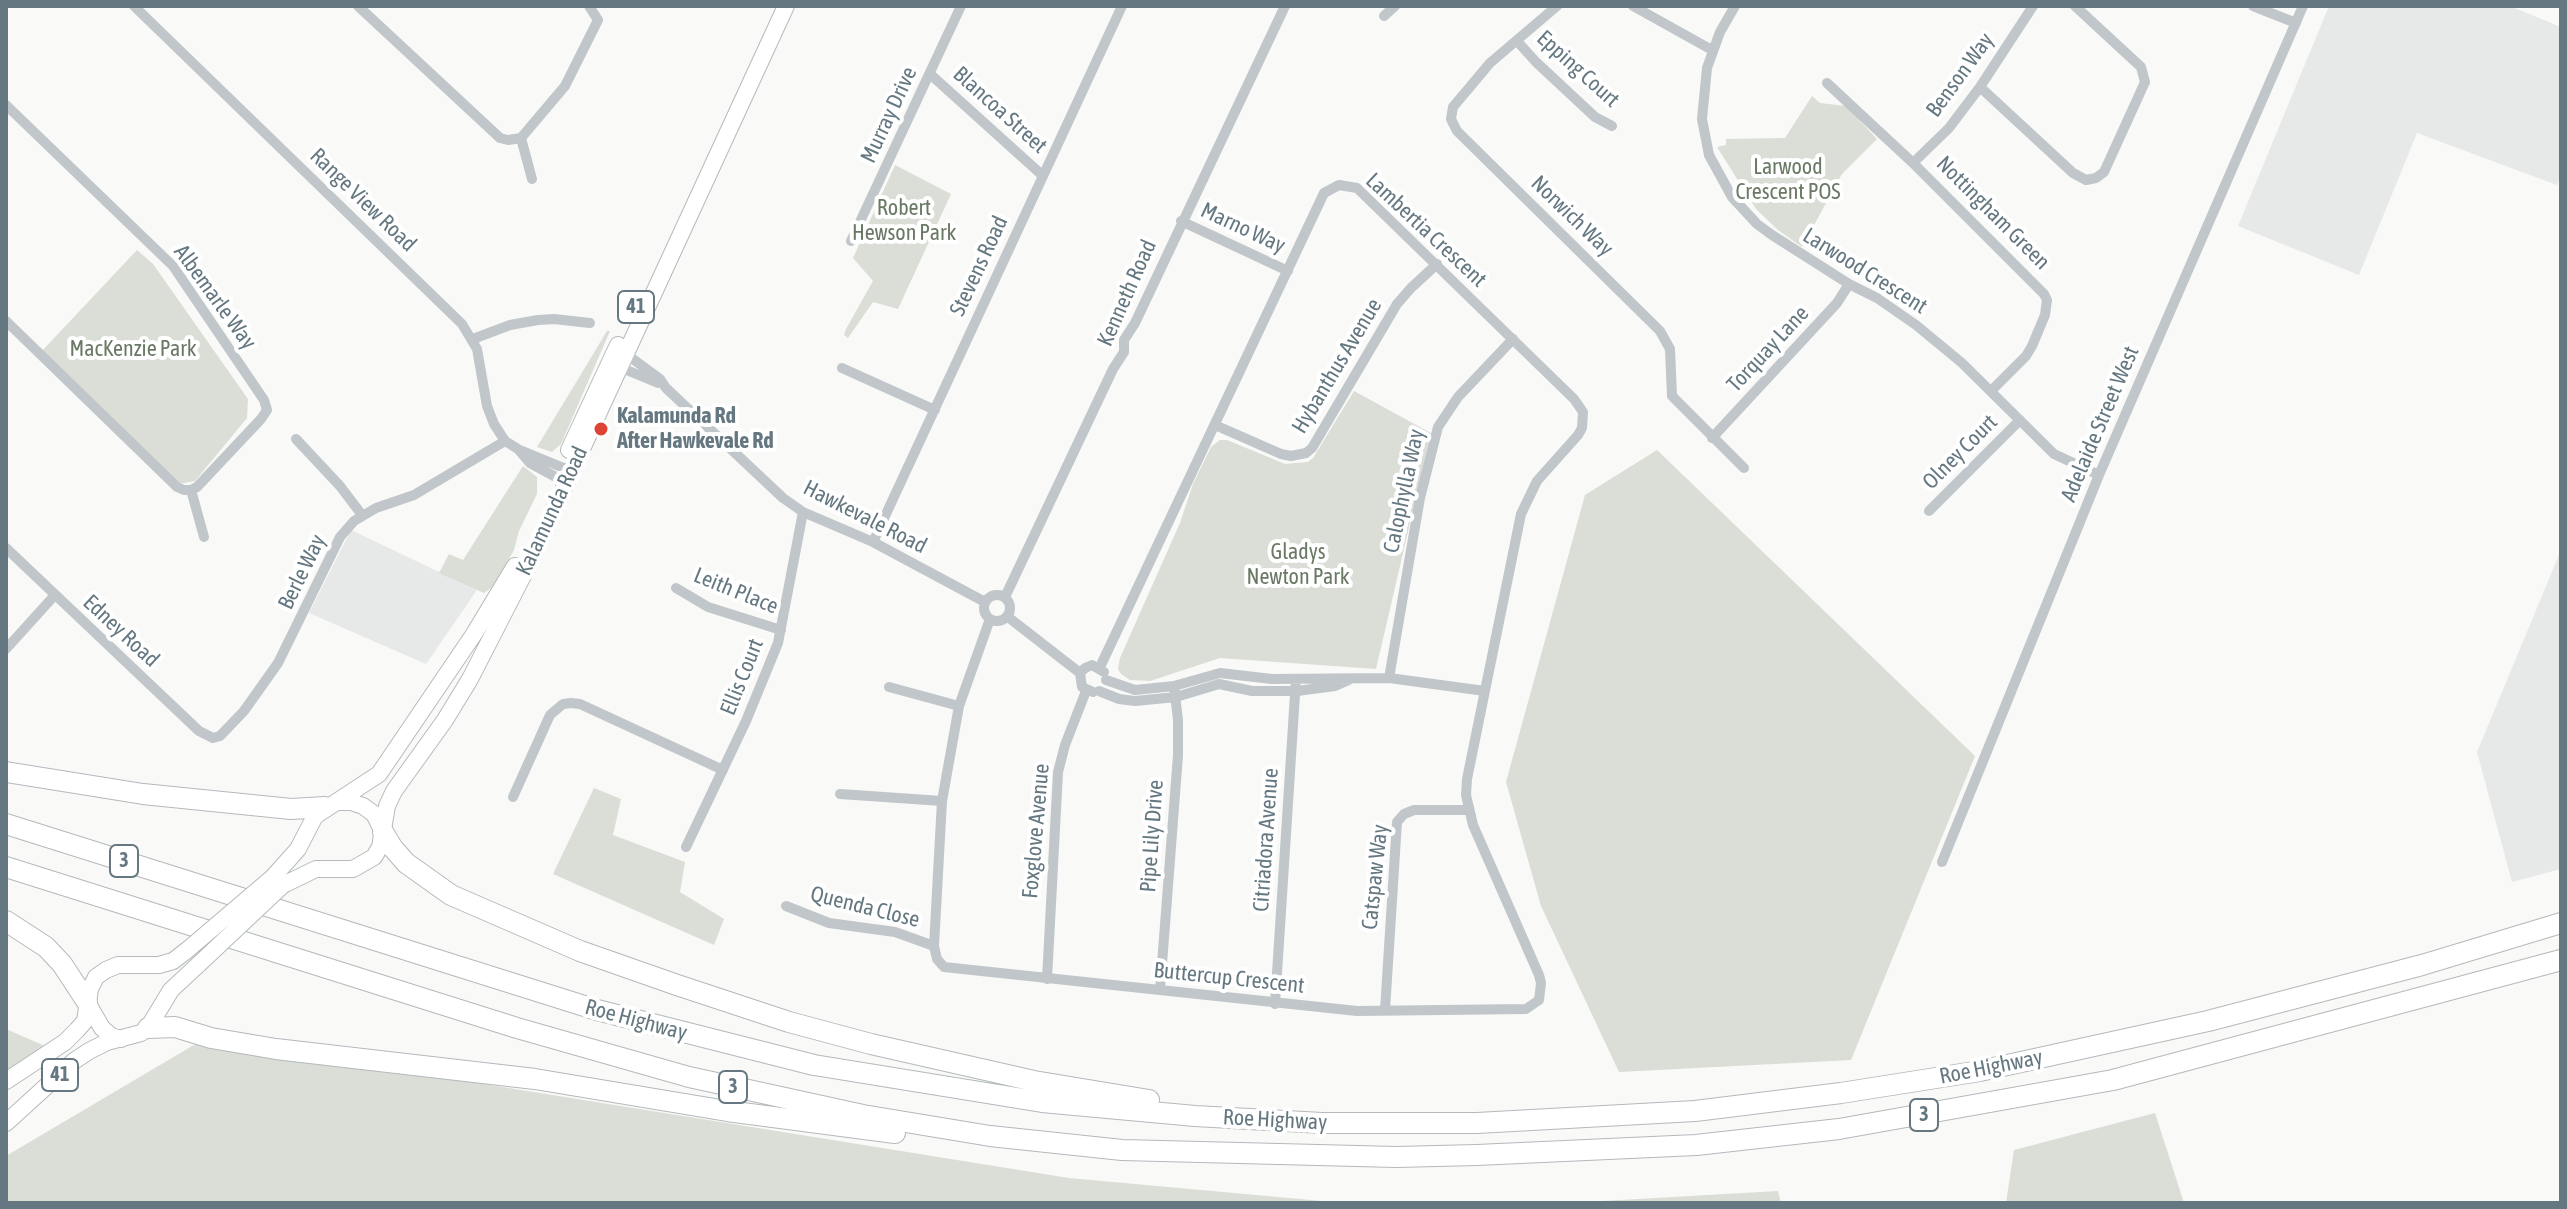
<!DOCTYPE html>
<html>
<head>
<meta charset="utf-8">
<style>
  body { margin:0 }
  #map { position:relative; width:2567px; height:1209px; overflow:hidden; background:#f9f9f7; font-family:"Asap Condensed",sans-serif }
  canvas { display:block }
  .frame { position:absolute; inset:0; border:8px solid #657881; pointer-events:none }
</style>
</head>
<body>
<div id="map">
<canvas width="2567" height="1209"></canvas>
<div class="frame"></div>
</div>
<script>
const c = document.querySelector('canvas').getContext('2d');
c.lineJoin = 'round';
function fillPath(path, color) { c.fillStyle = color; c.fill(path, 'evenodd'); }
const poly = rows => new Path2D(rows.map(r => 'M' + r).join(''));
function stroke(path, color, width, dash) { c.strokeStyle = color; c.lineWidth = width; c.lineCap = dash ? 'butt' : 'round'; c.setLineDash(dash || []); c.stroke(path); }
function label(font, color, halo, rows, align = 'center') {
  c.font = font + ' "Asap Condensed",sans-serif'; c.lineWidth = 8; c.setLineDash([]); c.textBaseline = 'middle'; c.strokeStyle = halo; c.fillStyle = color; for (const [text, x, y, turn = 0] of rows) {
    c.save(); c.translate(x, y); c.rotate((+turn || 0) * Math.PI / 180); c.textAlign = isNaN(turn) ? turn : align; if (halo) c.strokeText(text, 0, 0); c.fillText(text, 0, 0); c.restore();
  }
}
fillPath(poly([
  [2329,6,2510,6,2561,27,2561,176,2557,185,2417,133,2359,275,2238,226],
  [351,530,477,590,426,664,309,613],
  [2561,550,2561,869,2512,882,2477,752]
]), '#e7e9e8');
fillPath(poly([
  [1812,96,1820,103,1846,106,1877,139,1842,174,1802,247,1778,230,1756,209,1717,147,1726,145,1726,139,1785,138],
  [895,165,951,194,898,309,873,302,848,338,844,335,846,329,873,281,853,258],
  [137,250,153,264,248,399,247,418,195,481,179,484,41,352],
  [607,331,610,331,561,444,552,452,537,447],
  [1354,391,1431,433,1376,669,1220,658,1150,681,1130,680,1121,674,1118,669,1120,658,1180,523,1193,484,1211,447,1220,440,1227,440,1285,464,1308,462,1313,458],
  [1657,450,1975,756,1851,1060,1619,1072,1541,906,1506,782,1585,495],
  [523,466,537,477,537,494,519,531,514,550,494,586,484,593,439,573,449,554,463,560],
  [594,788,621,799,613,835,685,862,680,892,724,919,714,945,553,874],
  [6,1029,45,1046,6,1075],
  [204,1039,1069,1178,1344,1203,6,1203,6,1156],
  [2155,1113,2184,1203,2006,1203,2014,1150],
  [1778,1191,1781,1203,1568,1203]
]), '#daded6');
const primary = poly([
  [569,450,618,345],
  [339,802,351,802,363,806,374,814,383,832],
  [273,877,298,849,315,816,379,774,474,634,515,566],
  [283,885,316,869,353,869,374,857,380,847,387,806,394,791,445,720,470,679,529,564,786,6],
  [87,1002,102,1028,111,1036,121,1039],
  [6,1081,65,1042,77,1030,85,1021,90,989,96,977,106,970,118,965,159,965,173,961,186,951],
  [6,1123,74,1061,89,1051,107,1042,141,1033,148,1028,171,990,199,964]
]);
const motorway = poly([
  [6,772,143,794,291,809,325,807],
  [6,824,597,1010,814,1065,1042,1102,1195,1116,1322,1123,1477,1123,1695,1111,1841,1093,1980,1071,2208,1021,2422,965,2561,923],
  [383,832,392,847,406,863,451,895,580,951,677,985,789,1022,871,1044,1034,1081,1149,1100],
  [6,867,517,1028,689,1077,863,1115,990,1136,1122,1150,1396,1157,1477,1155,1696,1145,1839,1129,2113,1080,2561,960],
  [6,921,46,947,62,964,87,1002],
  [148,1028,175,1027,211,1038,276,1049,535,1079,727,1111,895,1133]
]);
stroke(primary, '#b4babd', 18);
stroke(motorway, '#b4b9bc', 22);
stroke(poly([
  [134,6,462,324,477,349,487,406,494,424,505,441,518,449,530,463,565,482],
  [358,6,500,138,508,140,521,138,565,86,598,20,589,6],
  [1557,6,1490,63,1453,107,1451,119,1457,131,1660,331,1670,349,1672,396,1744,468],
  [1633,6,1712,50],
  [1735,6,1720,32,1707,68,1702,119,1709,155,1732,197,1757,224,1772,235,1849,284,1877,298,1916,325,1962,363,2054,454,2099,475],
  [2253,6,2296,23],
  [1384,16,1395,6],
  [1517,41,1536,62,1595,117,1612,126],
  [930,74,1042,175],
  [1827,83,1913,163,2044,294,2047,300,2045,315,2032,346,2026,356,1991,391],
  [1980,87,2073,173,2086,180,2096,178,2104,172,2145,82,2141,67,2075,6],
  [6,105,173,266,264,400,267,410,261,419,197,487,191,490],
  [521,138,532,179],
  [1913,163,1949,128,1980,87,2033,6],
  [1181,221,1288,271],
  [851,241,961,6],
  [6,321,177,487,184,490,191,490],
  [473,339,510,325,538,320,554,319,590,323],
  [622,351,660,379,666,388,783,498,803,512,873,542,985,602],
  [617,366,658,383],
  [842,368,935,410],
  [1215,425,1281,454,1291,456,1306,453,1312,448,1397,304,1411,288,1437,264],
  [1712,438,1837,303,1849,284],
  [296,439,340,486,362,515],
  [520,450,571,471],
  [191,490,204,537],
  [1929,511,2020,420],
  [873,542,1122,6],
  [6,548,199,731,213,738,220,736,244,711,278,663,340,537,354,521,376,508,414,495,505,441],
  [676,588,708,607,781,630],
  '984 608a13 13 0 1 1 26 0a13 13 0 1 1-26 0Z',
  [1005,597,1113,369,1124,352,1124,340,1135,323,1285,6],
  [1008,617,1080,673,1082,687,1093,692],
  [990,619,959,706,942,801,934,946,937,959,944,967,1357,1011,1526,1009,1539,1000,1541,983,1539,975,1473,825,1466,795,1467,779,1521,514,1537,481,1578,435,1582,428,1583,412,1574,399,1357,188,1339,185,1324,193,1100,667],
  [6,649,54,596],
  [1080,673,1085,668,1092,665,1104,672],
  [1389,678,1420,498,1438,427,1458,397,1513,339],
  [1106,680,1135,690,1174,686,1220,673,1272,679,1389,678,1485,691],
  [889,687,959,706],
  [1099,691,1119,699,1135,701,1176,697,1219,684,1252,691,1297,691,1335,686,1349,680],
  [840,794,942,801],
  [513,797,550,715,563,704,571,703,580,704,723,770],
  [686,847,746,721,778,643,803,512],
  [1942,862,2099,475,2303,6],
  [786,906,829,923,895,932,934,946],
  [1047,979,1058,772,1065,745,1086,691],
  [1160,990,1178,755,1178,720,1174,686],
  [1275,1004,1296,679],
  [1385,1010,1397,822,1404,814,1414,810,1469,810]
]), '#c0c6c9', 10);
stroke(primary, '#fff', 16);
stroke(motorway, '#fff', 20);
const primaryBridge = poly([
  [186,951,273,877],
  [199,964,283,885]
]);
stroke(primaryBridge, '#b4babd', 18, []);
stroke(primaryBridge, '#fff', 16);
for (const [x, y, r, color] of [
  [601,429,8,"#d43"]
]) { const dot = new Path2D(); dot.arc(x, y, r, 0, 2 * Math.PI); c.fillStyle = color; c.fill(dot); stroke(dot, '#fff', 3); }
for (const [x, y, w] of [
  [636,307,36],
  [124,861,28],
  [60,1075,36],
  [733,1087,28],
  [1924,1115,28]
]) { const box = new Path2D(); box.roundRect(x - w / 2, y - 16, w, 32, 6); c.fillStyle = '#fff'; c.fill(box); stroke(box, '#657881', 2); }
label('bold 20px', '#657881', null, [
  ["41",636,307],
  ["3",124,861],
  ["41",60,1075],
  ["3",733,1087],
  ["3",1924,1115]
]);
label('22px', '#657881', '#fff', [
  ["Epping Court",1578,69,42],
  ["Benson Way",1960,75,-54],
  ["Blancoa Street",1000,110,42],
  ["Murray Drive",889,115,-65],
  ["Range View Road",363,200,44],
  ["Nottingham Green",1993,213,45],
  ["Norwich Way",1572,216,44],
  ["Marno Way",1243,228,25],
  ["Lambertia Crescent",1426,230,43],
  ["Stevens Road",979,266,-65],
  ["Larwood Crescent",1865,271,32],
  ["Kenneth Road",1127,293,-66],
  ["Albemarle Way",215,297,54],
  ["Torquay Lane",1768,349,-47],
  ["Hybanthus Avenue",1337,366,-59],
  ["Adelaide Street West",2100,424,-67],
  ["Olney Court",1960,452,-45],
  ["Calophylla Way",1404,491,-78],
  ["Kalamunda Road",552,511,-65],
  ["Hawkevale Road",865,517,27],
  ["Berle Way",302,572,-64],
  ["Leith Place",736,591,22],
  ["Edney Road",121,631,43],
  ["Ellis Court",742,677,-68],
  ["Foxglove Avenue",1036,831,-85],
  ["Pipe Lily Drive",1152,836,-86],
  ["Citriadora Avenue",1266,840,-86],
  ["Catspaw Way",1375,877,-84],
  ["Quenda Close",865,907,14],
  ["Buttercup Crescent",1229,978,6],
  ["Roe Highway",636,1020,15],
  ["Roe Highway",1991,1067,-11],
  ["Roe Highway",1275,1120,3]
]);
label('22px', '#6a7964', '#fff', [
  ["Larwood",1788,167],
  ["Crescent POS",1788,192],
  ["Robert",904,208],
  ["Hewson Park",904,233],
  ["MacKenzie Park",133,349],
  ["Gladys",1298,552],
  ["Newton Park",1298,577]
]);
label('bold 22px', '#657881', '#fff', [
  ["Kalamunda Rd",617,416],
  ["After Hawkevale Rd",617,441]
], 'left');
</script>
</body>
</html>
